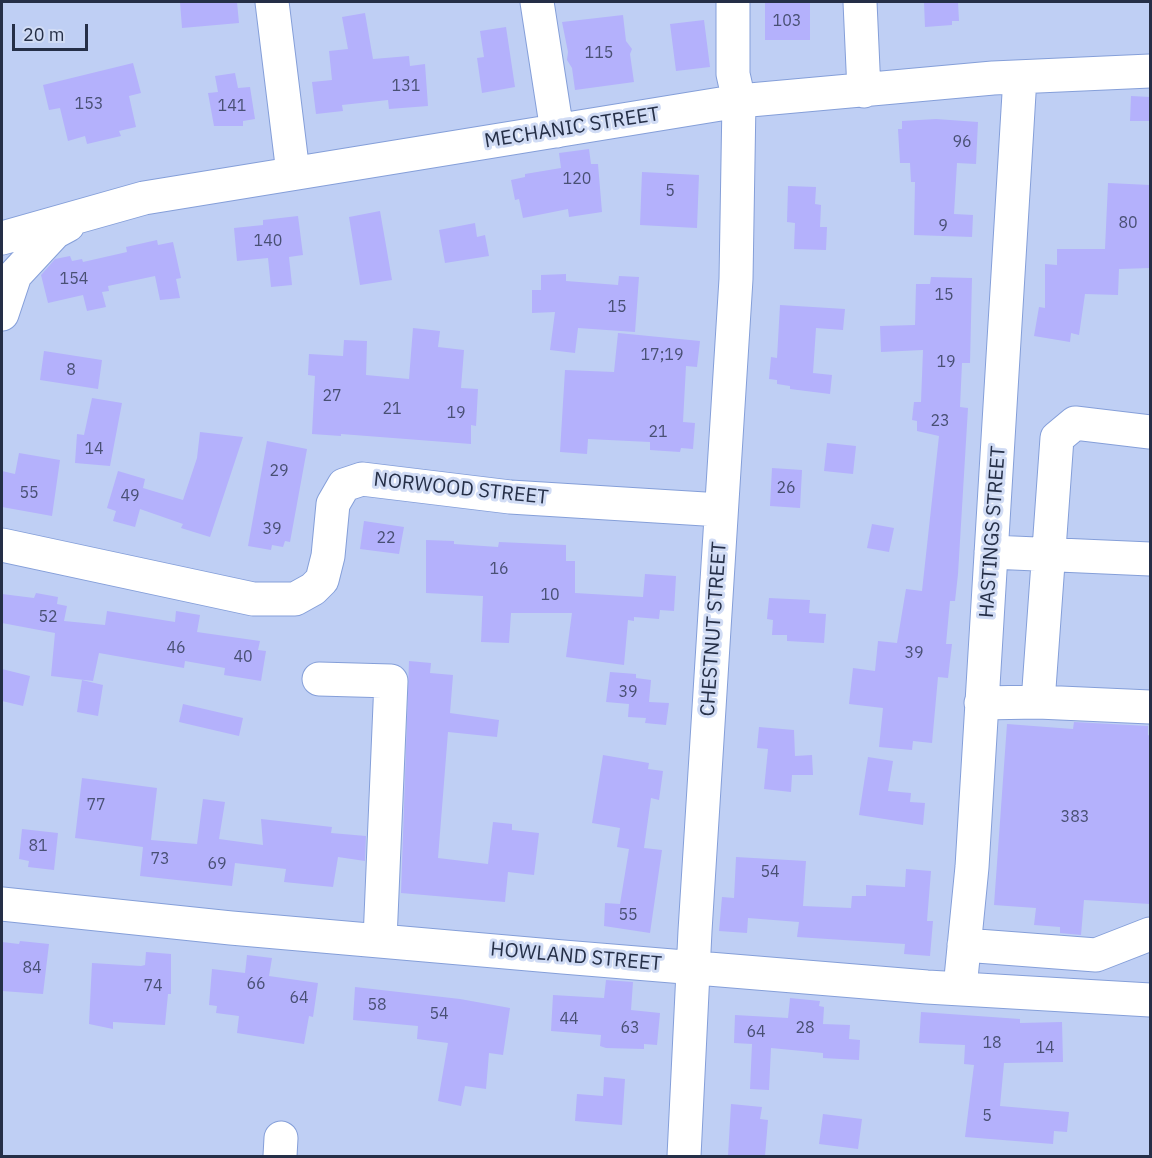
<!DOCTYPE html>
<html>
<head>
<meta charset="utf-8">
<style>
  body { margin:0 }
  #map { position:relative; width:1152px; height:1158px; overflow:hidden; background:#bfcff4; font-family:"IBM Plex Sans",sans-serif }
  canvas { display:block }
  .frame { position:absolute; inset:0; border:3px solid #252f47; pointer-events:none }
  .scale { position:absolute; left:12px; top:24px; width:76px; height:27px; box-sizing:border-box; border:3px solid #252f47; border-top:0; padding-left:8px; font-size:18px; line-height:21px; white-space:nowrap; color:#252f47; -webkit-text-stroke:4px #d1dcf5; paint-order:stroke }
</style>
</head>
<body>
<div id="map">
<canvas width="1152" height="1158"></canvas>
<div class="frame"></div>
<div class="scale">20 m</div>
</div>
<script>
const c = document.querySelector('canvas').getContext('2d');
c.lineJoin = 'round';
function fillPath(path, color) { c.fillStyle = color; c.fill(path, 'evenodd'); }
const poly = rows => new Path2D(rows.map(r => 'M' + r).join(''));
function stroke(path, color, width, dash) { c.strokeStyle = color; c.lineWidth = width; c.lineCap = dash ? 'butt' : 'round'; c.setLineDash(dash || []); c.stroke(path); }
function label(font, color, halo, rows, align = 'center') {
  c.font = font + ' "IBM Plex Sans",sans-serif'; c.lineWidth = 6; c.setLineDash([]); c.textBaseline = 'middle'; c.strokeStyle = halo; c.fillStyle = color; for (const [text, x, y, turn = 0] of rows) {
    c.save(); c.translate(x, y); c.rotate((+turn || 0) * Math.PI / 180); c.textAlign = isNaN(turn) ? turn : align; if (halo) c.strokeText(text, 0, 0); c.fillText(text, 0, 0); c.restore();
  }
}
fillPath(poly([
  [180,2,237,2,239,23,182,28],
  [765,2,810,2,810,40,765,40],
  [924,2,958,2,959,21,952,21,952,25,925,27],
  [365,13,373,59,409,56,410,66,425,64,428,106,389,109,388,100,342,105,343,111,316,114,312,82,332,80,329,51,348,49,342,17],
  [623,15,626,41,632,49,630,54,634,82,575,90,572,68,567,60,568,52,562,22],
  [704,20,710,67,676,71,670,24],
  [506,27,515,87,482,93,477,58,484,57,480,31],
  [133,63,141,93,129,96,136,127,119,131,121,136,87,144,85,136,68,141,60,108,49,110,43,85],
  [235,73,238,88,250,87,255,119,243,121,243,126,214,126,208,93,218,92,215,76],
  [1131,96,1150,97,1150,121,1130,121],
  [936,119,978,122,976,164,957,163,954,214,973,215,972,237,914,235,915,182,911,182,910,163,900,163,898,129,902,129,902,121],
  [589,149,591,164,598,164,602,212,569,217,568,209,523,218,519,199,515,200,511,180,525,177,525,174,561,168,559,153],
  [642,172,699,175,697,228,640,225],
  [1108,183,1150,185,1150,268,1119,269,1118,295,1085,294,1079,335,1071,333,1070,342,1034,336,1039,307,1045,308,1045,264,1057,265,1057,249,1105,249],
  [788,186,816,187,815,204,821,205,820,227,827,227,826,250,794,249,795,223,787,222],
  [380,211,392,280,360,285,349,217],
  [298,216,303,255,289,257,292,285,271,287,268,258,237,261,234,228,263,225,263,220],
  [475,223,477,237,485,235,489,256,445,263,439,230],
  [157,240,158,245,173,242,181,278,176,279,180,298,160,300,155,276,108,286,109,291,102,292,106,307,87,311,83,295,48,303,41,275,55,259,70,256,72,261,82,259,83,262,127,252,126,247],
  [566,274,566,281,618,285,619,276,639,277,635,332,578,328,575,353,550,350,555,312,532,313,532,290,541,290,541,275],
  [931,277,972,278,970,363,962,363,960,407,968,408,958,574,955,601,950,601,946,644,952,644,948,678,938,677,932,743,913,741,912,750,879,747,883,708,849,704,853,668,875,671,878,641,897,643,906,589,922,591,939,436,917,431,917,421,912,420,914,402,921,402,923,350,881,352,880,326,915,325,916,284,930,284],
  [780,305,845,309,843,330,816,328,813,373,832,375,830,394,790,389,790,386,777,384,777,380,769,379,771,357,777,358],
  [413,328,440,331,438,347,464,350,461,388,478,389,476,426,471,425,471,444,341,434,341,436,312,434,315,376,308,375,309,354,343,356,344,340,367,341,366,375,409,379],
  [618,333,700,341,697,367,686,366,683,422,695,423,693,449,681,448,680,452,650,450,650,442,588,439,587,454,560,452,565,370,614,372],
  [44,351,102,360,98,389,40,380],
  [92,398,122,403,110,466,75,463,77,434,84,435],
  [200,432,243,437,210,537,181,528,183,524,140,509,135,527,113,521,116,511,107,508,118,471,145,479,143,488,183,500,197,458],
  [267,441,307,449,290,542,285,541,283,547,272,545,271,550,248,546],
  [827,443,856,446,853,474,824,471],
  [19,453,60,460,52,516,2,507,2,471,15,474],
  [772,468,802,470,800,508,770,506],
  [364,521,404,527,399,554,360,549],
  [872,524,894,528,889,552,867,548],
  [426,540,454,541,454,544,498,547,499,542,566,545,566,561,575,561,575,593,643,597,645,574,676,576,674,611,660,610,659,619,634,617,634,621,628,620,624,665,566,657,572,613,511,613,509,643,481,642,483,596,426,593],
  [36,593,58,597,57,604,67,606,64,621,105,625,107,611,175,622,176,611,200,615,197,632,260,641,258,650,266,651,261,681,224,675,225,668,185,661,184,668,99,653,93,681,51,676,55,633,2,623,2,594,34,598],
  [769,598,810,600,809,613,826,614,824,643,787,641,787,635,772,635,773,620,767,619],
  [409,661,431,663,430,673,453,675,450,713,499,720,497,737,448,732,438,858,488,864,493,822,512,824,512,830,539,833,534,875,508,872,505,902,401,893],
  [2,669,30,676,23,706,2,701],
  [610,672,636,674,636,678,651,680,649,702,669,703,666,725,645,723,646,718,628,717,629,704,606,702],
  [82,680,103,685,98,716,77,712],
  [183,704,243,718,239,736,179,722],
  [1074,722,1148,726,1148,735,1150,736,1150,904,1084,900,1081,935,1060,933,1060,927,1034,925,1036,908,994,905,1007,724,1073,729],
  [759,727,794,730,795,756,812,755,813,775,792,775,791,792,764,789,768,749,757,748],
  [603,755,649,763,648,769,663,771,659,800,651,798,644,848,662,850,650,933,604,926,605,903,620,904,629,849,617,847,620,828,592,823],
  [868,757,893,761,888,791,911,793,910,802,925,803,923,825,859,815],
  [82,778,157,788,151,840,197,844,203,799,225,802,219,839,263,845,261,819,332,827,331,833,366,836,365,861,338,857,333,887,284,882,286,869,235,863,232,886,140,876,143,847,75,838],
  [22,829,58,833,54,870,28,867,29,861,19,859],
  [736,857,806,861,803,906,851,908,852,896,866,896,866,885,905,887,906,869,931,871,927,921,933,921,930,956,904,954,905,944,797,937,799,922,748,918,747,933,719,931,722,897,734,898],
  [20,941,49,944,43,994,2,991,2,942,19,944],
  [146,952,171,954,171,994,168,994,165,1025,113,1022,113,1029,89,1024,92,963,141,966,145,965],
  [247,955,272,958,269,976,318,983,313,1017,309,1016,304,1044,237,1033,239,1016,216,1013,217,1006,209,1005,212,969,245,973],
  [606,980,633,982,631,1010,660,1013,657,1045,644,1044,644,1049,606,1048,600,1046,601,1035,551,1031,553,995,604,998],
  [355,987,460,999,510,1008,503,1055,489,1053,486,1089,465,1086,461,1106,438,1101,448,1043,417,1039,418,1026,353,1020],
  [790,998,820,1001,819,1006,824,1007,823,1024,850,1025,849,1039,860,1040,859,1060,823,1058,823,1053,771,1048,769,1090,750,1089,752,1044,734,1043,735,1015,788,1018],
  [921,1012,1020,1019,1020,1023,1062,1022,1063,1062,1004,1063,1000,1106,1069,1112,1067,1132,1054,1131,1053,1144,965,1137,974,1065,964,1064,965,1045,919,1043],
  [604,1077,625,1079,622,1125,575,1121,577,1094,603,1096],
  [731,1104,762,1107,760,1119,768,1120,765,1156,728,1156],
  [823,1114,862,1119,858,1149,819,1144]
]), '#b4b1fc');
const minor = poly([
  [272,2,293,173],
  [537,2,557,131],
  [860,2,864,91],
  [2,238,144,198,739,101,993,78,1150,71],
  [2,314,15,275,55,232,68,225],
  [2,545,253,599,295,599,313,589,322,580,328,556,333,504,344,485,362,479,510,497,721,510],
  [991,552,1150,559],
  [319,679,391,681,380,940],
  [1038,702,1057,438,1075,423,1150,432],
  [981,703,1038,702,1150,707],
  [2,904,231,928,563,957,927,987,1150,1000],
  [964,945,1096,955,1150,934],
  [960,988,972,867,1020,77],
  [280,1156,281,1138],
  [684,1156,695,931,736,279,739,101,733,74,733,2]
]);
stroke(minor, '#859fd9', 35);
stroke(minor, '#fff', 33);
label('16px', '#495074', null, [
  ["103",787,21],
  ["115",599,53],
  ["131",406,86],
  ["153",89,104],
  ["141",232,106],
  ["96",962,142],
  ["120",577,179],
  ["5",670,191],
  ["80",1128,223],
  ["9",943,226],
  ["140",268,241],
  ["154",74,279],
  ["15",944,295],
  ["15",617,307],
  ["17;19",662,355],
  ["19",946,362],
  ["8",71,370],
  ["27",332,396],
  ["21",392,409],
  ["19",456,413],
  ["23",940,421],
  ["21",658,432],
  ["14",94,449],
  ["29",279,471],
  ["26",786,488],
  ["55",29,493],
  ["49",130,496],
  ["39",272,529],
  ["22",386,538],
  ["16",499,569],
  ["10",550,595],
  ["52",48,617],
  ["46",176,648],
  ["39",914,653],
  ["40",243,657],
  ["39",628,692],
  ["77",96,805],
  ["383",1075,817],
  ["81",38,846],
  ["73",160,859],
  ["69",217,864],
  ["54",770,872],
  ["55",628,915],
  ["84",32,968],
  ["66",256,984],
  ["74",153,986],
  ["64",299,998],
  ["58",377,1005],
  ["54",439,1014],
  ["44",569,1019],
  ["63",630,1028],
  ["28",805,1028],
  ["64",756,1032],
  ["18",992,1043],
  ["14",1045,1048],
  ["5",987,1116]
]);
label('20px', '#252f47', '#d1dcf5', [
  ["MECHANIC STREET",572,128,-9],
  ["NORWOOD STREET",461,489,6],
  ["HASTINGS STREET",993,532,-86],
  ["CHESTNUT STREET",714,629,-86],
  ["HOWLAND STREET",576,957,5]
]);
</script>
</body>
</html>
